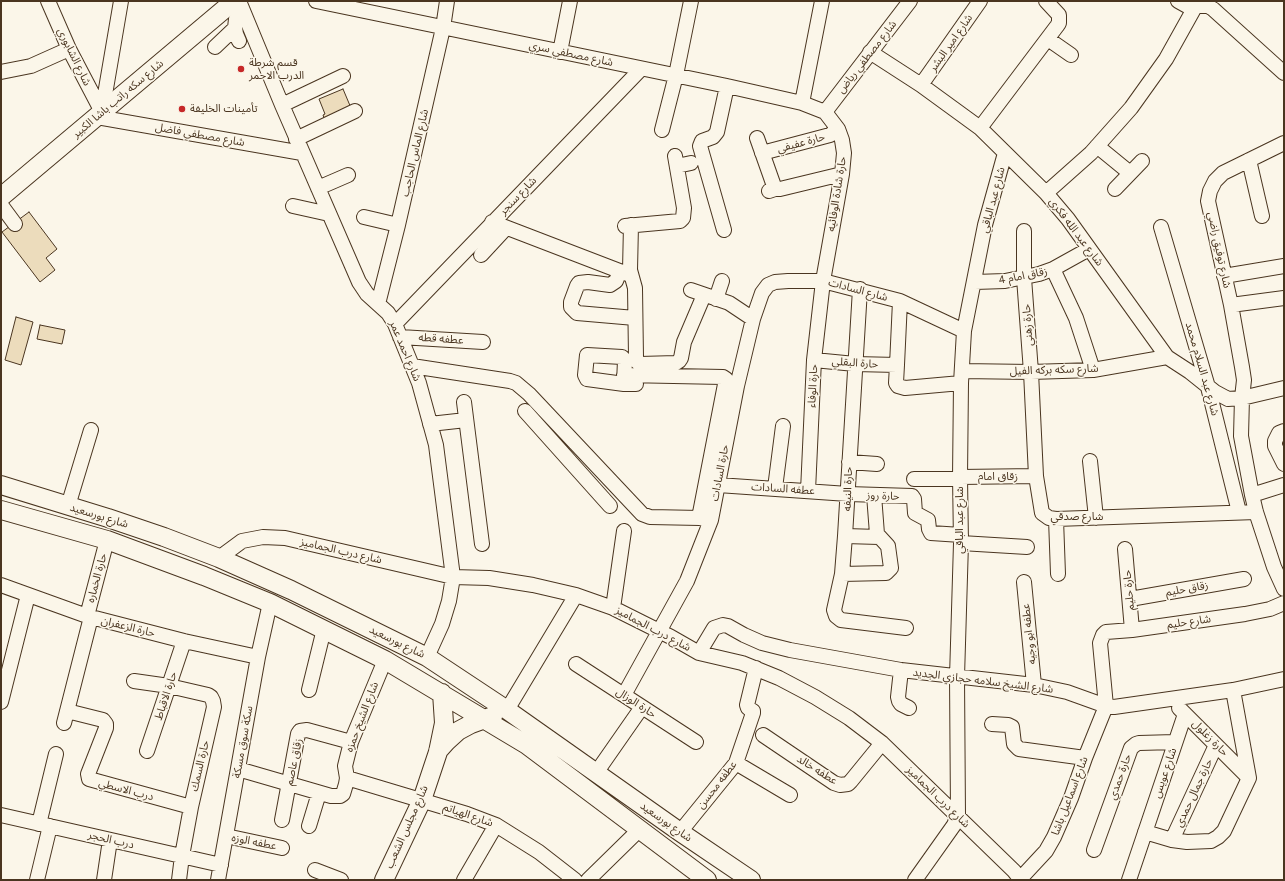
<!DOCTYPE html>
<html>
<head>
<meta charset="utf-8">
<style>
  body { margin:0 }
  #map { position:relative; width:1285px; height:881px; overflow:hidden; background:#fbf6e9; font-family:Figtree,sans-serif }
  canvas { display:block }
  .frame { position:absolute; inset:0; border:2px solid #4a3520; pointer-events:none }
</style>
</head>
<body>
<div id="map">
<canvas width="1285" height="881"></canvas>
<div class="frame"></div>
</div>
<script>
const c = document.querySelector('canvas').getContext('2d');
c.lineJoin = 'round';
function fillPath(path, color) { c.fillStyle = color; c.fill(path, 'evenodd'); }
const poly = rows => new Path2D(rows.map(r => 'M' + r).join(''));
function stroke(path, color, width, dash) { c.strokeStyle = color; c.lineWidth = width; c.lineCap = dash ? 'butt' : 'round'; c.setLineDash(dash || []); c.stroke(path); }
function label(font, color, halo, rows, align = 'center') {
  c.font = font + ' Figtree,"Noto Sans Arabic",sans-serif'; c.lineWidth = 3; c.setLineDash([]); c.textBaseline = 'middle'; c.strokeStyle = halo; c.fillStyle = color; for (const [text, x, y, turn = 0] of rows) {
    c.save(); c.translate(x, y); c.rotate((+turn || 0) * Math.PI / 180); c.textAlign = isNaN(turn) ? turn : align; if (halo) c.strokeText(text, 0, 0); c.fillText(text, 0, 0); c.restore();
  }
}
const building = poly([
  [343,89,351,108,327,126,323,115,325,114,319,99,343,89],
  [29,212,57,249,46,258,55,270,40,282,2,232,29,212],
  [16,317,33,322,21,365,5,360,16,317],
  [40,325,65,330,62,344,37,339,40,325]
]);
fillPath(building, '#ecdcbc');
stroke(building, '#4a3520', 1);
const minor = poly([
  [48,1,69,49,102,112],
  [239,1,282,105,359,282,367,294,388,313,395,324,419,383,436,445,453,577,449,601,442,624,427,657],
  [316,1,727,86,802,103,825,112,838,129,842,140,844,153,842,174,823,281,814,360,808,491],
  [1178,1,1187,6,1208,6,1213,9,1284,73],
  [1048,39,1071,55],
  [239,41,236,34,235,28,236,19,242,8],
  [215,47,235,28],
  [560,52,570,1],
  [870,52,921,85,980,128,1046,193,1068,219,1167,357],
  [1,72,31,66,69,49],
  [921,85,980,1],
  [802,103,822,1],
  [282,105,343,76],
  [102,112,121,1],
  [825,112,910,1],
  [97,117,302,153],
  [980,128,1057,26,1059,23,1059,15,1046,1],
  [662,130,676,75,691,1],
  [757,138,775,189],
  [296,139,355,111],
  [1284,143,1223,173,1215,181,1210,191,1208,201,1231,305,1242,367,1244,380,1242,398,1241,436,1252,495,1256,512,1274,567,1284,589],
  [1097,146,1130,173],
  [762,153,830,135,838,129],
  [1249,160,1262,216],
  [677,166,691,163],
  [318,188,348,175],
  [1115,189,1142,161],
  [769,191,775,189,780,189,842,174],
  [1046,193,1091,153,1131,108,1166,59,1195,7],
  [1,205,15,224],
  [293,206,329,214],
  [364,217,398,225],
  [492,222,630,275],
  [631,225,630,270,635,288,636,357,637,362,640,364,676,363,679,361,681,358,684,342,704,295],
  [625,226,680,221,683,218,684,208,675,156],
  [1161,227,1208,387,1239,512],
  [724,230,700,146,702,141,713,137,717,132,727,86],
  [1024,231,1024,278,1031,372,1036,476,1042,513,1049,518,1056,519,1256,512],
  [481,255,506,228],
  [1053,269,1076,318,1093,370],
  [620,271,616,281,610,285,588,282,579,283,577,286,571,302,571,307,577,313,635,318],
  [1224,276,1284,266],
  [975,282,1005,281,1039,274,1053,269,1089,249],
  [860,289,845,536,842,574,834,610,836,616,841,620,906,628],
  [691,290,729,303,753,319],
  [716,299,722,281],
  [900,301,897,365,896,383,898,386,905,388,961,383],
  [378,304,398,225,443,28,447,1],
  [1231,305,1284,298],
  [395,324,641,69],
  [400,337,483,342],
  [814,360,855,364,897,365],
  [412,366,510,381,516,383,529,394,642,514,650,517,700,518,711,520],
  [962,371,1031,372,1093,370,1167,357,1190,372,1215,392,1228,399,1242,398,1284,388],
  [624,375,723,377,726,379,699,518],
  [624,383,625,360,622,357,587,355,585,375,587,379,624,384,636,384],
  [464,402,482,544],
  [525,411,610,506],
  [430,424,466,420],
  [1284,431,1279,433,1275,441,1275,446,1284,464],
  [1090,461,1096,518],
  [849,462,877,464],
  [960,477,1036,476],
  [914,479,960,479],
  [718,485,848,494,912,496,914,499,915,513,928,520,929,529,931,533,961,535],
  [775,488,783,426],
  [1252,495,1284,485],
  [68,506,91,430],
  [1056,519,1058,574],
  [845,536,879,537],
  [961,543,1027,547],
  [1125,549,1132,630],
  [219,558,242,541,263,537,285,538,453,577,489,578,533,585,576,595,613,608,671,637,699,653,742,663,779,678,815,697,849,718,882,743,1014,871,1021,880],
  [842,574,886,573,891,568,888,546,877,534,874,495],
  [1024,582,1034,685],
  [1,585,87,616,184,641,258,657],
  [1130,599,1244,579],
  [613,608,624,531],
  [87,616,107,540],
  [699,653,714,628,723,625,728,626,744,635,762,643,790,650,901,670,1034,685,1067,692,1106,706,1114,707,1233,690,1284,679],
  [576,664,696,742],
  [901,670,898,697,899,701,901,704,909,708],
  [134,681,169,686,208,695,211,697,213,701,214,707,191,807,182,856,179,880],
  [309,690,324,629],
  [1233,690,1249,778],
  [624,695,687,581,711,520,737,386,753,319,762,293,768,285,775,282,788,281,823,281,900,301,964,331],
  [1,702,28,595],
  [1179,708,1249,778],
  [507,710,576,595],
  [67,711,103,720,106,724,106,728,88,774,89,779,191,807],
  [64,723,91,617],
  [992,724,1008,725,1012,727,1014,744,1019,749,1085,758],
  [763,735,834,783,840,785,848,784,851,781,882,743],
  [147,751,184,641],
  [736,763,790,795],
  [238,769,331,796,340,796,343,794,346,784,347,778,345,766,351,742,385,660],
  [596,773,642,707],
  [347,778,467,814,496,825,539,852,575,880],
  [1,815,221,865],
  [282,820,298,734,300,731,307,730,351,742],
  [39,824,56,754],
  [309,826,319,793],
  [680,832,736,763,753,713,753,711,748,708,747,705,756,668],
  [1145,832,1172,840,1187,842,1211,841,1218,837,1224,831,1249,778],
  [226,836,282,848],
  [1172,840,1216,745],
  [1094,850,1131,748,1136,744,1139,743,1175,742],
  [315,870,341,880],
  [1020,879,1046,851,1054,837,1071,798,1085,758,1106,706,1100,643,1103,635,1106,632,1132,630,1245,614,1270,609,1284,603],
  [37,880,50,826],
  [104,880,110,840],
  [218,880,258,657,270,603],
  [464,880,496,825],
  [588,880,639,830],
  [915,880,954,825,958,815,957,677,961,543,960,477,961,383,964,331,985,225,1005,153],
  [1129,880,1185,714]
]);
const major = poly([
  [1,197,234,1],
  [1,485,108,518,164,537,219,558,291,590,427,657,507,710,680,832,751,880],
  [1,510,107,540,204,576,270,603,385,660,527,745,707,880],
  [438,751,447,741,458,731,471,724,493,716],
  [384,880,422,800,438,752,444,723,442,693]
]);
stroke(minor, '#4a3520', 16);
stroke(major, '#4a3520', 20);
stroke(minor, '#fbf6e9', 14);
stroke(major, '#fbf6e9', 18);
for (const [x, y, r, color] of [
  [241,69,4,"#c62828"],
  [182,109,4,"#c62828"]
]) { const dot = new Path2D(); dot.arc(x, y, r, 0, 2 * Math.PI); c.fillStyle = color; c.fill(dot); stroke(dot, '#fbf6e9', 1.5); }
label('11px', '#4a3520', '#fbf6e9', [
  ["شارع امير البشر",951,43,-55],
  ["شارع مصطفي سري",571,54,12],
  ["شارع الشابوري",74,57,64],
  ["شارع مصطفي رياض",867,57,-52],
  ["شارع سكه راتب باشا الكبير",118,99,-40],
  ["شارع مصطفي فاضل",200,135,10],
  ["حارة عفيفي",801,143,-15],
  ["شارع الماس الحاجب",415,153,-77],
  ["حارة شادة الوفائيه",837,194,-81],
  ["شارع سنجر",518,196,-46],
  ["شارع عبد الباقي",993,200,-75],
  ["شارع عبد الله فكري",1076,232,53],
  ["شارع توفيق راضي",1219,250,78],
  ["زقاق امام 4",1023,276,-11],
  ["شارع السادات",858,290,15],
  ["حارة زهني",1028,325,-94],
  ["عطفه قطه",441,339,4],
  ["شارع احمد عمر",405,351,67],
  ["حارة البقلي",855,363,4],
  ["شارع عبد السلام محمد",1202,369,74],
  ["شارع سكه بركه الفيل",1054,370,-2],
  ["حارة الوفاء",813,386,-87],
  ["حارة السادات",720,473,-79],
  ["زقاق امام",998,477],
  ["عطفه السادات",783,489,4],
  ["حارة النيفه",848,489,-88],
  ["حارة روز",883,496,2],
  ["شارع بورسعيد",99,516,17],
  ["شارع صدقي",1077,517],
  ["شارع عبد الباقي",960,520,-90],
  ["شارع درب الجماميز",341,551,13],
  ["حارة الخماره",97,578,-75],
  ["زقاق حليم",1187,589,-10],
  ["حارة حليم",1129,590,-95],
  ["شارع حليم",1189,622,-8],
  ["حارة الزعفران",128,627,14],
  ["شارع درب الجماميز",653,629,28],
  ["عطفه ابو وجيه",1029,634,-96],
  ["شارع بورسعيد",397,642,26],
  ["شارع الشيخ سلامه حجازي الجديد",983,681,7],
  ["حارة الاقباط",166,696,-72],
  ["حارة الوزال",636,703,33],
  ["شارع الشيخ حمزه",362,717,-69],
  ["حارة زغلول",1210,738,45],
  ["سكة سوق مسكة",243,742,-80],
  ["زقاق عاصم",294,762,-78],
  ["حارة السمك",200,766,-77],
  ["عطفه خالد",817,770,32],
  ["شارع عويس",1165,773,-71],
  ["حارة حمدي",1120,777,-70],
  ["عطفه محسن",717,785,-52],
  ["درب الاسطي",126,790,15],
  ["حارة جمال حمدي",1194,793,-65],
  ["شارع اسماعيل باشا",1070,796,-69],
  ["شارع درب الجماميز",938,797,44],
  ["شارع الهياتم",468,815,19],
  ["شارع بورسعيد",666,822,35],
  ["شارع مجلس الشعب",407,827,-66],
  ["درب الحجر",111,840,13],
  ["عطفه الوزه",254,842,11]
]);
label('11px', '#4a3520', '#fbf6e9', [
  ["قسم شرطة",249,63],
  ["الدرب الاحمر",249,76],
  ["تأمينات الخليفة",190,109]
], 'left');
</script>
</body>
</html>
